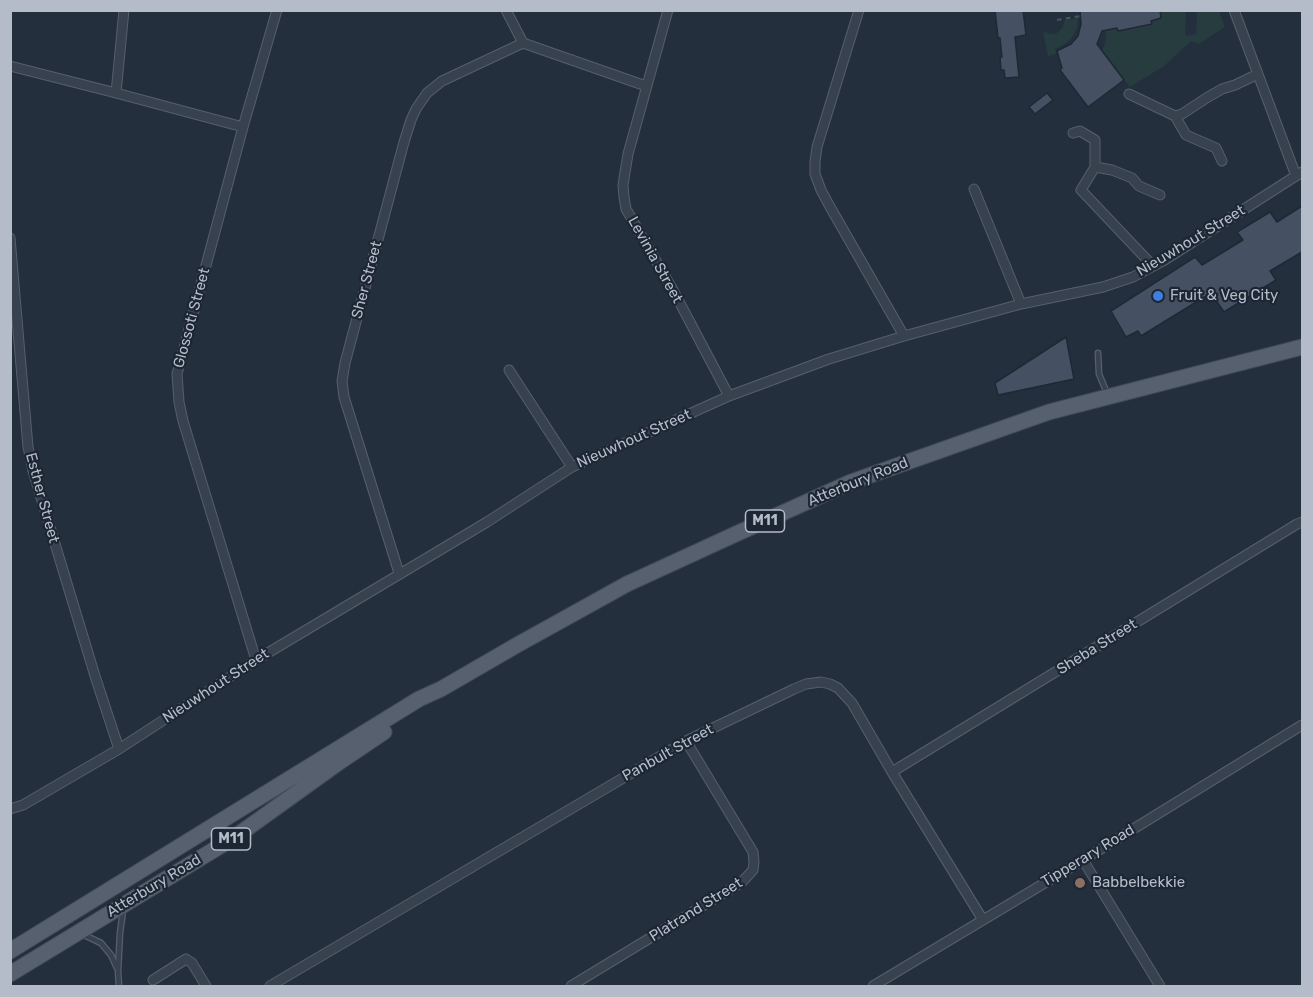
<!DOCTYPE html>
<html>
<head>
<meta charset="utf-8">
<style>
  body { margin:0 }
  #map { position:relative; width:1313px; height:997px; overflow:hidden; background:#242f3e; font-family:Rubik,sans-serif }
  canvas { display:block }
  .frame { position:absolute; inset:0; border:12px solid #b4bcc9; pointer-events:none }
</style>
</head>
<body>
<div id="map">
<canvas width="1313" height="997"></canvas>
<div class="frame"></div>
</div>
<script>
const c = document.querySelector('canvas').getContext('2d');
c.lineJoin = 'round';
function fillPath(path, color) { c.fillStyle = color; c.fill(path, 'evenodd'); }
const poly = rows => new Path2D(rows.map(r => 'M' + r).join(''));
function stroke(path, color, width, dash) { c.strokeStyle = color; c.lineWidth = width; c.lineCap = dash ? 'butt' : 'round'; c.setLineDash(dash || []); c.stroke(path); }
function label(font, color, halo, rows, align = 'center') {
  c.font = font + ' Rubik,sans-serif'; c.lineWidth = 4.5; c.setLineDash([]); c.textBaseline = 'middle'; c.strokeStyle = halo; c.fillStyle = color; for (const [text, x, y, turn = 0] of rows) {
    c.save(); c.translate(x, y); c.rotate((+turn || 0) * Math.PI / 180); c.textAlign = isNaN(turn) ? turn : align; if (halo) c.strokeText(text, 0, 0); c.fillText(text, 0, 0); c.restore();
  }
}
fillPath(poly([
  [1169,11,1186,11,1185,34,1187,36,1196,34,1197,11,1219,11,1225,27,1199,44,1191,41,1164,66,1130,87,1102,50,1105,45,1106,30,1117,28,1118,31,1151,24,1151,21,1161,18,1160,12],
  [1078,18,1077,28,1071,39,1065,44,1055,49,1056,54,1048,56,1043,31,1049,34,1057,33,1062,28,1065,20]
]), '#263c3f');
const building = poly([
  [995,10,1023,10,1026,35,1015,37,1019,77,1005,78,1004,70,1001,70,1000,57,1002,57,1000,38,998,38,995,10],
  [1080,10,1160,10,1161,18,1151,21,1152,24,1118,31,1117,28,1102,31,1097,44,1124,80,1088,107,1060,70,1062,68,1057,51,1071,44,1078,36,1081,24,1080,10],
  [1047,93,1053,100,1035,114,1029,107,1047,93],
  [1302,206,1302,252,1270,271,1276,280,1224,312,1211,293,1141,336,1138,331,1126,337,1111,311,1195,257,1202,265,1243,240,1237,232,1270,212,1277,222,1302,206],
  [1066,337,1074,379,998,395,995,383,1066,337]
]);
fillPath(building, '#455162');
stroke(building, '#1f2835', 1.5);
const lane = poly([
  [1098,353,1099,374,1107,393],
  [82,934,101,943,111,955,117,968],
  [119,986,118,971,120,933,123,911]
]);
const street = poly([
  [506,10,523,43,646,86],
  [668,10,628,154,623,185,624,197,626,209,673,290,729,396],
  [859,10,817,147,815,162,815,174,821,190,829,205,904,336],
  [1234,10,1296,176],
  [10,66,116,93,243,127],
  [116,93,124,10],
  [1129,94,1175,116,1182,114,1208,97,1222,89,1235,85,1258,74],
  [1175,116,1186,135,1216,148,1222,161],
  [1073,133,1080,131,1095,140,1095,167,1081,190,1153,266],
  [1095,167,1112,170,1132,178,1139,186,1160,195],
  [974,189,1021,304],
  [10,238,28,447,33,471,95,676,119,749],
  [509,370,572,467],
  [399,573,344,397,342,381,345,363,404,142,411,120,416,109,427,93,442,81,523,43],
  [256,660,183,421,179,402,177,374,243,127,277,10],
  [892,772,1297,524,1302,522],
  [10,809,23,805,119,749,256,660,487,522,572,467,729,396,829,359,904,336,1021,304,1103,287,1133,277,1163,261,1302,172],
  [1083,860,1160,986],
  [153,980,186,959,192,963,206,986],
  [270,986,686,741,794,689,806,684,821,682,830,684,838,688,852,703,892,772,983,920],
  [571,986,742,882,753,870,754,862,753,852,686,741],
  [873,986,1083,860,1302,725]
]);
const primary = poly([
  [10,951,419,699,441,689,517,645,627,584,738,533,851,482,1049,412,1302,347],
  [10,974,235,837,338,763,384,732]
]);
stroke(lane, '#565f6c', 7);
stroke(street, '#565f6c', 11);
stroke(primary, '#414a57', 17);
stroke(poly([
  [1057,20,1081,16]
]), '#44595c', 2, [4.5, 4.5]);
stroke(lane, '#38414e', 4.5);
stroke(street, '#38414e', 9);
stroke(primary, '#56606e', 15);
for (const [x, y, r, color] of [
  [1158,296,6,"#3f7fe0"],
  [1080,883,6,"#8d6e63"]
]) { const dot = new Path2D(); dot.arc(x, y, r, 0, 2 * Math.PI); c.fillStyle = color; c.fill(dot); stroke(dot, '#1d2633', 2); }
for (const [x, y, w] of [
  [765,521,39],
  [231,839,39]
]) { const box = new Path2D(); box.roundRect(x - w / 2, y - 11, w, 22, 4.5); c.fillStyle = '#1d2633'; c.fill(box); stroke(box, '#b4bcc9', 1.5); }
label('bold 14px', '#b4bcc9', null, [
  ["M11",765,521],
  ["M11",231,839]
]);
label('15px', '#b4bcc9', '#1d2633', [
  ["Nieuwhout Street",1191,241,-31],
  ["Levinia Street",655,260,61],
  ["Sher Street",367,280,-75],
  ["Glossoti Street",192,318,-75],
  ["Nieuwhout Street",634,439,-24],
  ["Atterbury Road",858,482,-22],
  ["Esther Street",42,498,75],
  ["Sheba Street",1097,647,-32],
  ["Nieuwhout Street",216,686,-33],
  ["Panbult Street",668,753,-29],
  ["Tipperary Road",1088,856,-31],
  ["Atterbury Road",154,886,-31],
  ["Platrand Street",696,910,-32]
]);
label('15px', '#b4bcc9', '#1d2633', [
  ["Fruit & Veg City",1170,296],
  ["Babbelbekkie",1092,883]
], 'left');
</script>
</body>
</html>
